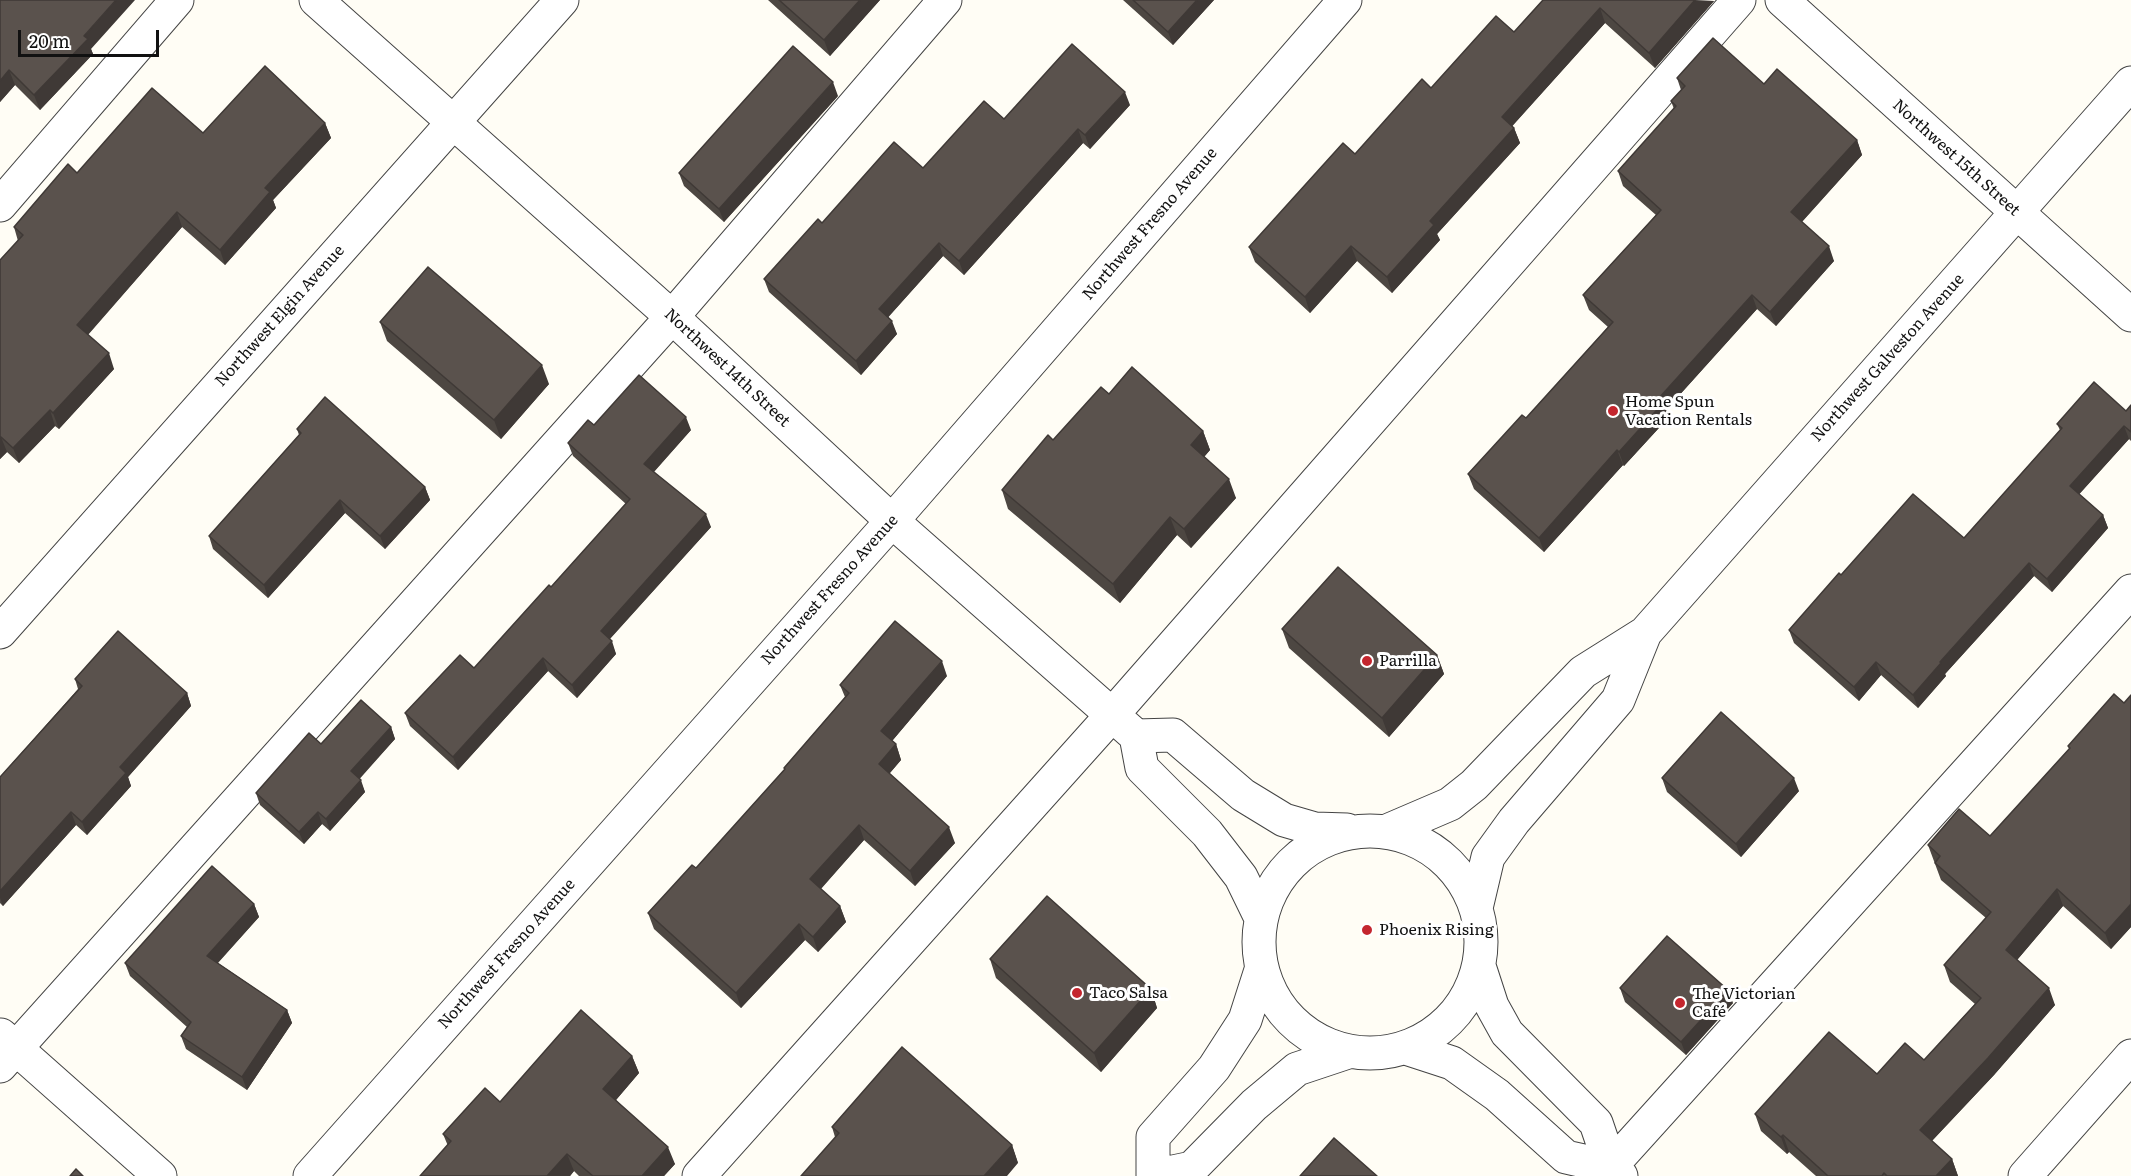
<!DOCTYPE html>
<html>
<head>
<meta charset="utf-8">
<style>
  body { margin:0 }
  #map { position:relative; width:2131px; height:1176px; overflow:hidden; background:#fffdf5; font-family:Literata,serif }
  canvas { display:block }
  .scale { position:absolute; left:18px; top:30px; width:141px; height:27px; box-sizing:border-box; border:3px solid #111; border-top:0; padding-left:8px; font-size:18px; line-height:21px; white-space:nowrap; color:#111; -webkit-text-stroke:4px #fff; paint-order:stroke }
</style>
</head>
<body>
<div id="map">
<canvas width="2131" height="1176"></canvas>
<div class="scale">20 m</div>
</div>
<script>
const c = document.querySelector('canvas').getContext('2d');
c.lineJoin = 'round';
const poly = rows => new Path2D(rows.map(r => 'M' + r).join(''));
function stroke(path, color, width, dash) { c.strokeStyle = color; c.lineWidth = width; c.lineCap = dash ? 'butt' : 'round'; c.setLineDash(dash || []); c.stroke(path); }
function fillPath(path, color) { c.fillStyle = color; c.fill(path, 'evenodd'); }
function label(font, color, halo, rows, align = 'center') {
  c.font = font + ' Literata,serif'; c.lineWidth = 6; c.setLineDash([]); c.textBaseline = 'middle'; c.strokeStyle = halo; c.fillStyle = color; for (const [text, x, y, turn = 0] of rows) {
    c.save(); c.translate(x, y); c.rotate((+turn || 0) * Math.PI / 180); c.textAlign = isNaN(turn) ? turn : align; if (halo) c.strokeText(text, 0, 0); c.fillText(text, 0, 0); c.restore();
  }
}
const minor = poly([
  [316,0,672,317,892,521,1136,736,1142,768,1207,833,1241,877,1260,916],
  [1782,0,2131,315],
  [0,205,177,0],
  [0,632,562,0],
  [1136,736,1173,735,1243,795,1284,820,1315,829,1347,830],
  '1259 942a111 111 0 1 1 222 0a111 111 0 1 1-222 0Z',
  [1387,831,1450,804,1474,785,1583,672,1645,633,2131,83],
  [1476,908,1488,857,1514,821,1618,700,1645,633],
  [1479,966,1492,1006,1507,1033,1596,1123,1611,1167],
  [1,1035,160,1176],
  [1406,1048,1452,1063,1497,1095,1566,1157,1611,1167,1621,1176],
  [0,1066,672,317,945,0],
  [310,1176,892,521,1345,0],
  [699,1176,1112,715,1739,0],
  [1153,1176,1153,1137,1214,1068,1245,1020,1261,970],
  [1154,1176,1192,1168,1254,1105,1297,1069,1348,1052],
  [1602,1176,2131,591],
  [2025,1176,2131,1056]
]);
stroke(minor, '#444', 35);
stroke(minor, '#fff', 33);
fillPath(poly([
  [0,0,91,49,93,54,40,110,15,85,0,102],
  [768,0,880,0,830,56],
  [1123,0,1214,0,1173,45],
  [1543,0,1714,1,1655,68,1605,23,1512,126,1514,128,1520,143,1437,234,1440,240,1392,293,1357,261,1310,313,1255,262,1249,247,1431,88,1514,32],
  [1677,78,1764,84,1857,140,1862,155,1802,222,1834,261,1776,326,1757,309,1666,410,1669,417,1624,466,1623,465,1544,552,1474,489,1468,474,1526,418,1608,327,1589,310,1583,295,1656,215,1623,186,1618,171,1674,109,1671,101,1681,90],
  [838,96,724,222,684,186,679,173],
  [1130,105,1090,149,1083,143,964,275,943,256,888,317,897,334,861,375,769,292,764,279,923,168,1004,119],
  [325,123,331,138,273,200,276,208,225,265,182,227,88,335,114,369,59,429,55,426,19,463,7,452,0,459,0,260,18,241,14,227,77,173,203,133],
  [380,322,549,384,501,439,387,341],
  [1109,394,1203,431,1210,450,1204,457,1236,498,1191,548,1177,535,1120,603,1008,509,1002,490],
  [2131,405,2131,441,2129,439,2079,494,2103,515,2108,528,2052,592,2034,576,1945,674,1946,676,1918,708,1881,675,1859,701,1794,643,1789,630,1841,575,1964,538,2060,430,2057,424,2126,411],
  [594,425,691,430,654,472,711,527,610,639,616,654,577,698,548,671,458,770,410,726,405,713,474,668,551,587,626,504,573,456,568,443],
  [297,429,425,487,430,500,385,549,345,513,268,598,213,549,209,536,299,435],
  [1282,629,1437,655,1444,674,1389,737,1289,648],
  [947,676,892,741,896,744,901,760,889,774,955,843,915,886,864,840,821,889,840,906,846,922,818,952,805,940,741,1008,654,929,648,913,696,868,784,770,784,768,845,697,840,685],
  [75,679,187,693,191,706,128,777,131,786,87,835,76,825,3,906,0,903,0,777,78,689],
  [2131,695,2131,927,2111,949,2063,906,2017,960,2055,1005,1994,1075,1932,1141,1952,1159,1958,1176,1816,1176,1789,1152,1787,1154,1761,1131,1755,1114,1877,1074,1924,1060,1975,1004,1950,982,1944,965,1986,918,1941,880,1928,845,1990,836,2069,749,2068,746,2124,703],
  [391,727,395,739,359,778,365,792,330,831,322,824,304,844,260,805,256,793,321,744],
  [1662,778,1799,791,1741,857,1667,792],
  [254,904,259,917,218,963,287,1010,292,1023,247,1090,186,1049,181,1036,187,1027,130,976,125,963],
  [990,959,1151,989,1157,1008,1101,1072,996,978],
  [1620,988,1733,1003,1686,1055,1625,1002],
  [632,1056,639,1073,616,1100,675,1164,664,1176,579,1176,574,1171,570,1176,420,1176,448,1146,443,1134,500,1102],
  [832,1127,1012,1145,1018,1163,835,1137]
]), '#4d4742');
fillPath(poly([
  [116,0,135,0,91,49,93,54,40,110,34,95,84,36],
  [860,0,880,0,830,56,824,40],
  [1197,0,1214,0,1173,45,1168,32],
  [1695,0,1714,1,1655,68,1649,53],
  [1600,8,1605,23,1507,132,1502,117],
  [9,70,15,85,0,102,0,81],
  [833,82,838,96,724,222,719,209],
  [1125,92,1130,105,1090,149,1085,135],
  [325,123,331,138,273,200,276,208,225,265,220,250,265,188],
  [1514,128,1520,143,1437,234,1440,240,1392,293,1387,277,1430,221],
  [1078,129,1083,143,964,275,959,261],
  [1857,140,1862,155,1797,227,1791,212],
  [177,212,182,227,83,340,77,325],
  [939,243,943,256,884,322,879,309],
  [1351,246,1357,261,1310,313,1305,297],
  [1829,246,1834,261,1776,326,1770,312],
  [1752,295,1757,309,1666,410,1669,417,1624,466,1619,452,1659,398],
  [892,321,897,334,861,375,856,361],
  [109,353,114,369,59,429,53,413],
  [542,365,549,384,501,439,494,420],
  [50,410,55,426,19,463,13,448],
  [686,417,691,430,649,477,644,464],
  [2124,426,2129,439,2075,499,2070,486],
  [1203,431,1210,450,1198,464,1191,445],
  [1,437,7,452,0,459,0,438],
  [1617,450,1623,465,1544,552,1539,538],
  [1229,479,1236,498,1191,548,1184,529],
  [425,487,430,500,385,549,380,536],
  [340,500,345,513,268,598,264,585],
  [706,514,711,527,605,644,601,631],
  [2103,515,2108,528,2052,592,2047,579],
  [1170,517,1177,535,1120,603,1113,584],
  [2029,563,2034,576,1945,674,1946,676,1918,708,1913,695,1940,662],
  [612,641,616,654,577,698,572,685],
  [1437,655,1444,674,1389,737,1382,718],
  [543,658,548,671,458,770,453,757],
  [942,661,947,676,887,747,881,731],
  [1876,662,1881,675,1859,701,1854,687],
  [187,693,191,706,128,777,131,786,87,835,82,822,120,767],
  [391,727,395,739,356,783,351,771],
  [896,744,901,760,884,780,879,764],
  [1794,778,1799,791,1741,857,1736,844],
  [361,780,365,792,330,831,326,819],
  [71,812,76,825,3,906,0,898,0,891],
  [318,812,322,824,304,844,299,832],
  [859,825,864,840,816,894,810,879],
  [949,827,955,843,915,886,910,871],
  [2057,889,2063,906,2012,966,2006,950],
  [254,904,259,917,212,969,207,956],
  [2131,904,2131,927,2111,949,2105,933],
  [840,906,846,922,818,952,813,937],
  [799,924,805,940,741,1008,736,993],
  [2049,988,2055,1005,1994,1075,1926,1147,1920,1130],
  [1151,989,1157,1008,1101,1072,1094,1053],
  [1728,990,1733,1003,1686,1055,1681,1042],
  [287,1010,292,1023,247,1090,242,1077],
  [632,1056,639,1073,610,1107,603,1089],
  [1783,1135,1789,1152,1787,1154,1781,1137],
  [1012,1145,1018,1163,1007,1176,984,1176],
  [668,1147,675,1164,664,1176,642,1176],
  [567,1154,574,1171,570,1176,547,1176],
  [1952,1159,1958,1176,1936,1176]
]), '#3f3936');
const building = poly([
  [0,0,116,0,84,36,88,39,34,95,9,70,0,81,0,0],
  [779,0,860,0,824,40,779,0],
  [1133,0,1197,0,1168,32,1133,0],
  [1543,0,1695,0,1649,53,1600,8,1502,117,1514,128,1430,221,1434,225,1387,277,1351,246,1305,297,1249,247,1343,143,1355,154,1422,79,1431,88,1496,16,1514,32,1543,0],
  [1713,38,1764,84,1777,69,1857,140,1791,212,1829,246,1770,312,1752,295,1659,398,1664,402,1619,452,1617,450,1539,538,1468,474,1522,415,1526,418,1613,322,1583,295,1661,210,1618,171,1676,106,1671,101,1685,86,1677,78,1713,38],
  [1072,44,1125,92,1085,135,1078,129,959,261,939,243,879,309,892,321,856,361,764,279,818,219,822,223,894,142,923,168,984,101,1004,119,1072,44],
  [793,46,833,82,719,209,679,173,793,46],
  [265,66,325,123,265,188,270,192,220,250,177,212,77,325,109,353,53,413,50,410,13,448,1,437,0,438,0,260,23,235,14,227,68,164,77,173,152,88,203,133,265,66],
  [428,267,542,365,494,420,380,322,428,267],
  [1132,367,1203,431,1191,445,1229,479,1184,529,1170,517,1113,584,1002,490,1048,435,1053,440,1101,387,1109,394,1132,367],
  [639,375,686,417,644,464,706,514,601,631,612,641,572,685,543,658,453,757,405,713,460,655,474,668,549,585,551,587,630,499,568,443,588,420,594,425,639,375],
  [2094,382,2126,411,2131,405,2131,432,2124,426,2070,486,2103,515,2047,579,2029,563,1940,662,1941,663,1913,695,1876,662,1854,687,1789,630,1839,573,1841,575,1913,494,1964,538,2062,428,2057,424,2094,382],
  [325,397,425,487,380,536,340,500,264,585,209,536,301,433,297,429,325,397],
  [1338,567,1437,655,1382,718,1282,629,1338,567],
  [895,621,942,661,881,731,896,744,879,764,949,827,910,871,859,825,810,879,840,906,813,937,799,924,736,993,648,913,692,865,696,868,785,769,784,768,849,693,840,685,895,621],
  [118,631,187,693,120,767,126,773,82,822,71,812,0,891,0,777,82,686,75,679,118,631],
  [2114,694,2124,703,2131,695,2131,904,2105,933,2057,889,2006,950,2049,988,1988,1058,1920,1130,1952,1159,1936,1176,1887,1176,1884,1173,1882,1176,1828,1176,1783,1135,1781,1137,1755,1114,1829,1032,1877,1074,1905,1043,1924,1060,1981,998,1944,965,1991,912,1935,863,1940,856,1928,845,1959,809,1990,836,2070,748,2068,746,2114,694],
  [361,700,391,727,351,771,361,780,326,819,318,812,299,832,256,793,309,733,321,744,361,700],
  [1721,712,1794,778,1736,844,1662,778,1721,712],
  [212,866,254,904,207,956,287,1010,242,1077,181,1036,191,1022,125,963,212,866],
  [1047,896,1151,989,1094,1053,990,959,1047,896],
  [1667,936,1728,990,1681,1042,1620,988,1667,936],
  [581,1010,632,1056,603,1089,668,1147,642,1176,593,1176,567,1154,547,1176,420,1176,451,1141,443,1134,485,1088,500,1102,581,1010],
  [902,1047,1012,1145,984,1176,801,1176,839,1133,832,1127,902,1047],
  [1334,1138,1377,1176,1300,1176,1334,1138],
  [76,1169,83,1176,70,1176,76,1169]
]);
fillPath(building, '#5a524d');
stroke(building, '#3f3936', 1.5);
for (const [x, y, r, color] of [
  [1613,411,6,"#c4262e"],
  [1367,661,6,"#c4262e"],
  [1367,930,6,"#c4262e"],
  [1077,993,6,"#c4262e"],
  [1680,1003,6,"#c4262e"]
]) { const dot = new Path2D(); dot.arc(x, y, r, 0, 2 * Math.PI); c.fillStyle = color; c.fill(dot); stroke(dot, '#fff', 2); }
label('16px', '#111', '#fff', [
  ["Northwest 15th Street",1956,158,42],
  ["Northwest Fresno Avenue",1150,224,-49],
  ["Northwest Elgin Avenue",280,316,-48],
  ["Northwest Galveston Avenue",1888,358,-48],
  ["Northwest 14th Street",727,368,43],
  ["Northwest Fresno Avenue",830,590,-48],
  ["Northwest Fresno Avenue",507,954,-48]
]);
label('16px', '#111', '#fff', [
  ["Home Spun",1625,402],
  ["Vacation Rentals",1625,420],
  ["Parrilla",1379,661],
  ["Phoenix Rising",1379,930],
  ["Taco Salsa",1089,993],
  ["The Victorian",1692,994],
  ["Café",1692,1012]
], 'left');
</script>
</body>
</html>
